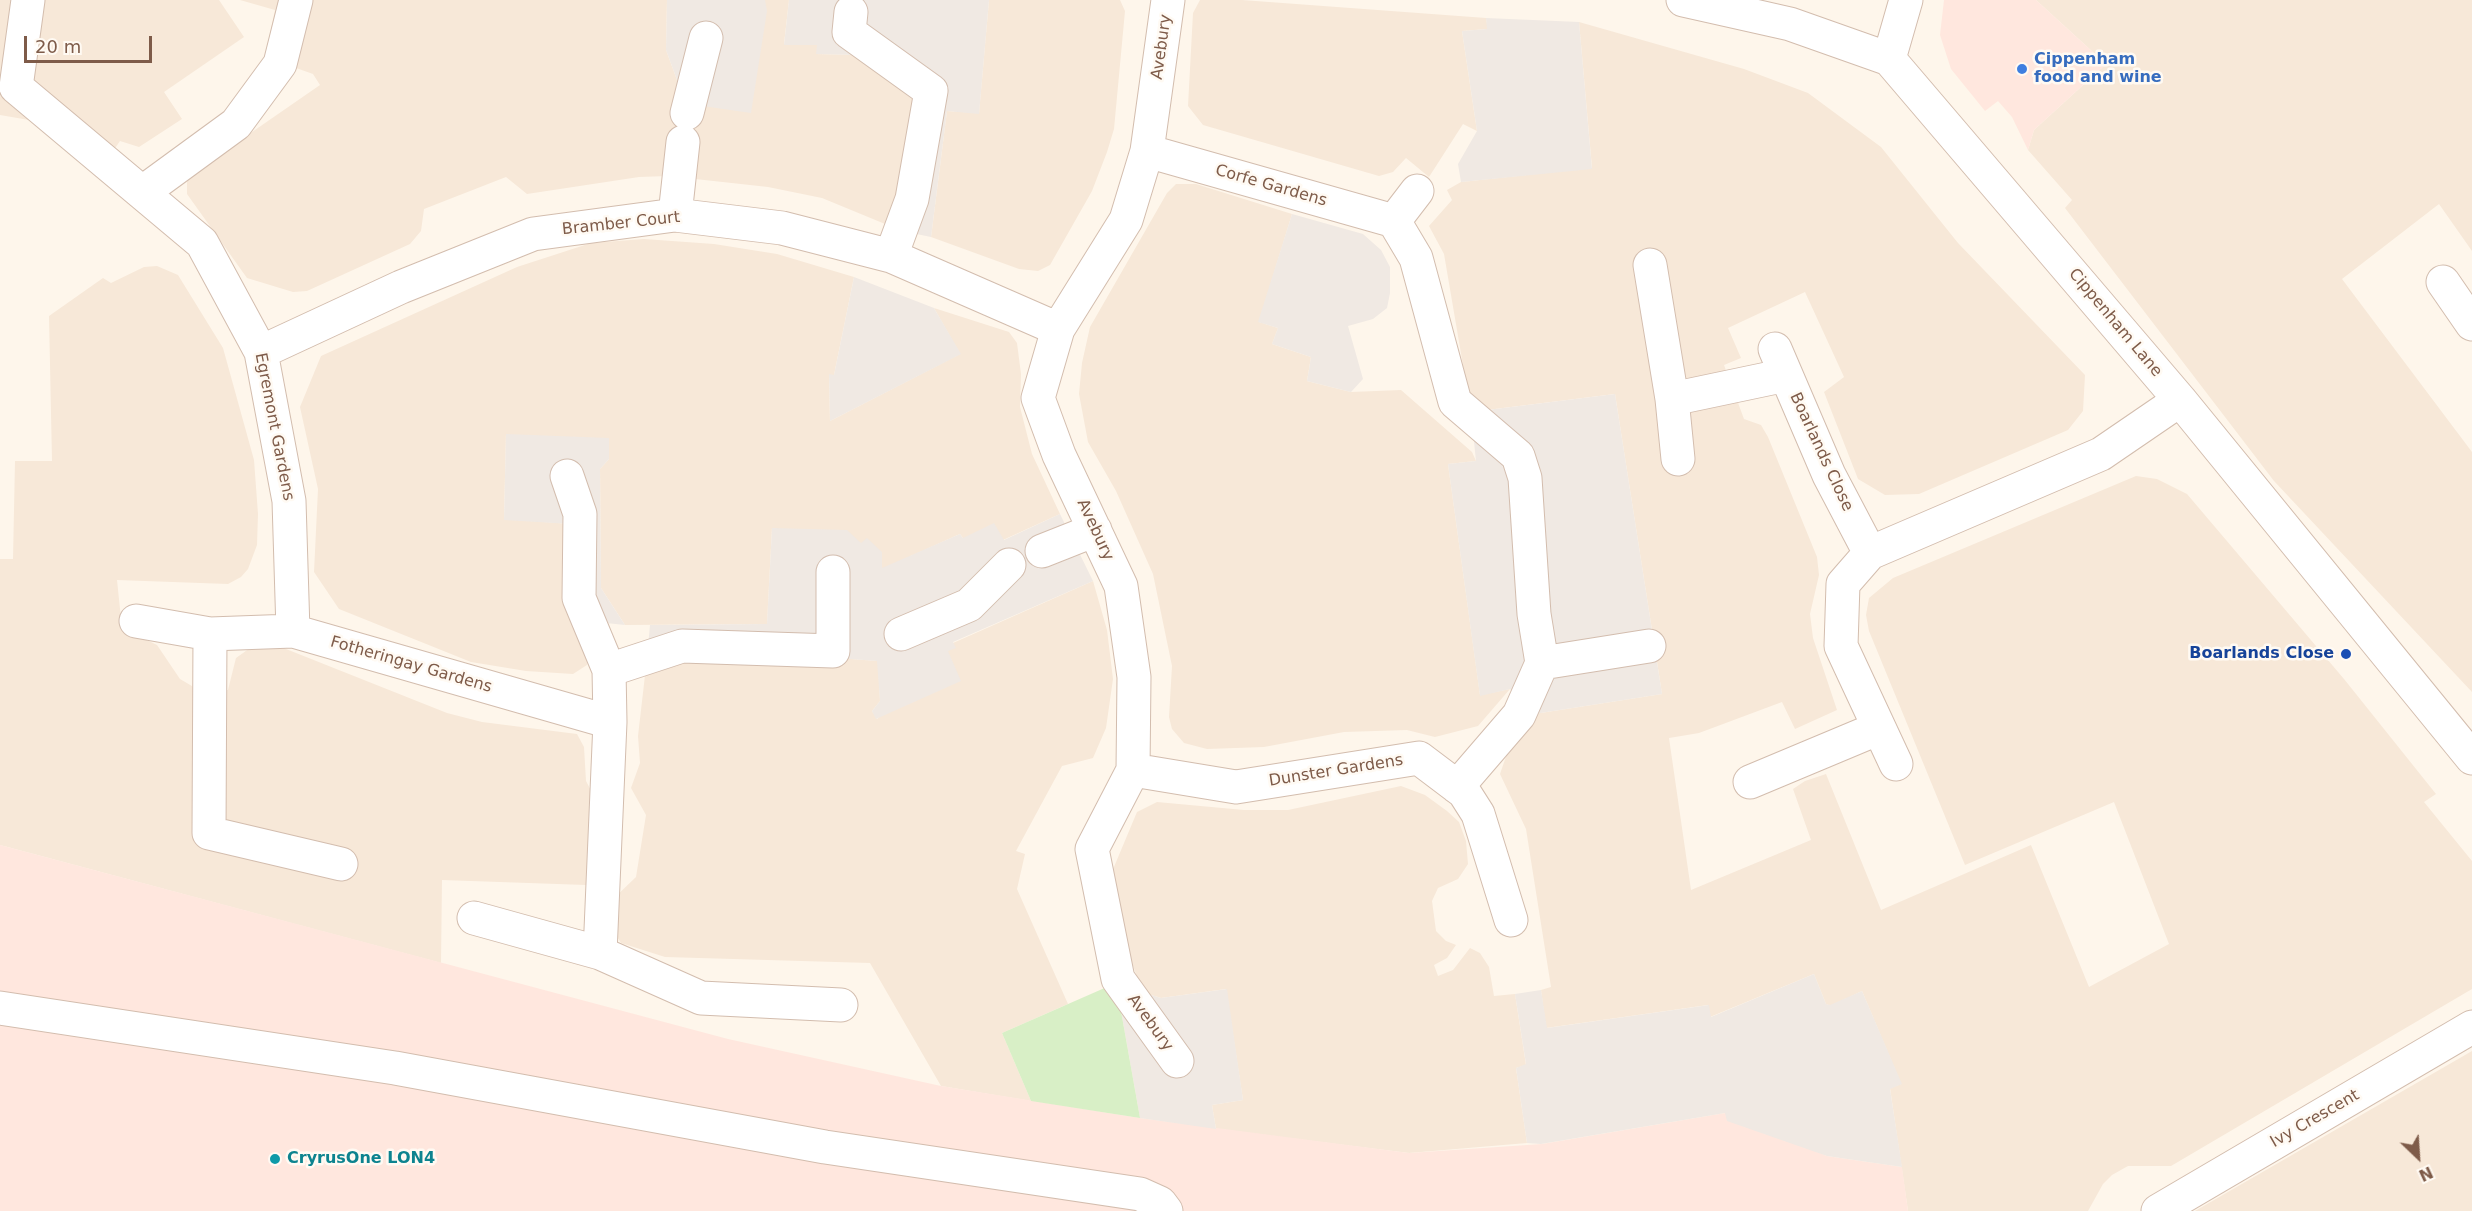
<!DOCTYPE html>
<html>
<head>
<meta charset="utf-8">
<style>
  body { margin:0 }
  #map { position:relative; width:2472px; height:1211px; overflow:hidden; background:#fef6eb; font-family:"DejaVu Sans",sans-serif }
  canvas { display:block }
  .north { position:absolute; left:2388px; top:1127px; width:60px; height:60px; -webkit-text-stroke:4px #fffaf3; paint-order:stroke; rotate:155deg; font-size:16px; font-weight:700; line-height:24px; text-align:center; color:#7e5b49 }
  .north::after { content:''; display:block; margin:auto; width:21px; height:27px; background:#7e5b49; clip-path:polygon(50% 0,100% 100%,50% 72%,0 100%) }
  .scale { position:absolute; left:24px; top:36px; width:128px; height:27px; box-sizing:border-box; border:3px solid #7e5b49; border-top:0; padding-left:8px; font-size:18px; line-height:21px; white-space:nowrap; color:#7e5b49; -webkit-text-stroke:4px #fffaf3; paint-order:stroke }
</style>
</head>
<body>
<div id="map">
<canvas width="2472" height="1211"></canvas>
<div class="north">N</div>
<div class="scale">20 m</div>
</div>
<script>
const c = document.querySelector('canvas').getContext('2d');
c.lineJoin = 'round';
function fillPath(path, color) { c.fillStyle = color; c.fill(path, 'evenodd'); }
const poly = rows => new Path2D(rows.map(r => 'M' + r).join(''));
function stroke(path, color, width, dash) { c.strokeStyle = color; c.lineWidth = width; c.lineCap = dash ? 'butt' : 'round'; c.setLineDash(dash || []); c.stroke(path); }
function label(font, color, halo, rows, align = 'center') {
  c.font = font + ' "DejaVu Sans",sans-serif'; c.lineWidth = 5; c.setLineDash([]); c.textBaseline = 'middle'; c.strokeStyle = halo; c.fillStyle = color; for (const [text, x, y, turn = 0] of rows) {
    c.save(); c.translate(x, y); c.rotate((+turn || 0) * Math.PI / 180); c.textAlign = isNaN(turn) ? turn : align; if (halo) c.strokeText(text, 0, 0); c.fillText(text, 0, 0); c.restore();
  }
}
fillPath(poly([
  [0,0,219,0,244,37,164,92,182,119,139,147,120,141,100,170,29,120,0,115],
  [240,0,667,0,666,50,677,80,765,7,765,0,789,0,784,44,818,45,817,54,856,55,925,109,902,231,822,198,768,187,668,176,639,177,527,194,506,177,424,209,421,231,410,244,307,291,293,292,247,278,187,194,187,177,320,85,313,74,265,57,275,10],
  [989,0,1120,0,1125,11,1114,129,1107,152,1092,191,1050,265,1038,271,1019,269,931,237,947,111,979,113],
  [1200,0,1242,0,1486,18,1488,29,1462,31,1477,131,1463,124,1429,177,1406,158,1393,172,1379,176,1203,125,1188,106,1193,13],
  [2036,0,2472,0,2472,251,2439,204,2342,279,2472,452,2472,692,2274,481,2065,208,2072,200,2028,150,2034,130,2106,64],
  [1579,22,1744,69,1808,93,1881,147,1958,243,2085,375,2083,411,2068,430,1919,494,1885,495,1858,479,1824,392,1844,377,1805,292,1728,328,1741,358,1724,365,1744,419,1761,425,1768,437,1817,557,1819,575,1810,614,1813,638,1837,710,1795,729,1782,702,1699,733,1669,738,1691,890,1811,840,1793,789,1805,781,1826,774,1881,910,2031,845,2089,987,2169,944,2114,802,1965,865,1869,631,1866,615,1869,598,1893,578,2136,476,2157,479,2187,494,2344,679,2436,794,2424,802,2472,861,2472,989,2171,1166,2128,1166,2112,1175,2103,1184,2088,1211,1908,1211,1890,1088,1901,1084,1862,991,1831,1006,1826,1004,1814,974,1710,1017,1708,1005,1546,1028,1541,990,1551,987,1526,829,1500,774,1511,742,1534,714,1662,694,1615,394,1471,412,1444,254,1429,226,1452,200,1447,190,1461,182,1592,168],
  [1176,184,1196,184,1292,214,1259,322,1278,328,1272,344,1311,357,1307,381,1351,392,1401,390,1472,452,1476,461,1448,464,1480,695,1510,689,1478,726,1435,737,1407,730,1344,732,1264,747,1207,749,1184,743,1172,729,1169,717,1172,666,1153,574,1116,491,1088,442,1079,394,1082,363,1090,327,1167,193],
  [644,239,714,244,777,254,854,277,834,375,829,375,830,421,960,354,934,308,1009,332,1017,343,1021,374,1020,407,1032,454,1060,514,1003,540,963,538,960,534,882,569,861,543,772,528,767,624,625,625,601,588,600,469,609,459,506,434,504,519,571,524,596,622,587,665,573,674,526,671,471,662,339,609,314,572,318,489,300,407,321,356,517,267,591,243],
  [157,266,178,275,223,348,254,460,258,514,257,545,248,569,241,577,228,584,117,580,122,628,157,645,180,679,197,689,228,690,236,658,250,648,281,647,447,713,482,722,577,734,584,747,586,781,606,819,586,885,442,880,441,963,0,845,0,559,13,559,15,461,52,461,49,316,103,278,111,283,144,267],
  [1093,581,1107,630,1113,679,1106,728,1093,758,1062,766,1016,851,1025,854,1017,889,1068,1004,1002,1033,1031,1101,941,1086,870,963,665,957,621,943,607,920,611,901,636,877,646,815,631,788,640,763,638,736,647,658,680,646,878,661,880,701,872,711,877,719,948,651,953,643],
  [1401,786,1425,795,1447,811,1459,822,1466,841,1468,864,1458,879,1438,888,1432,901,1436,931,1446,941,1456,945,1447,958,1434,965,1438,976,1453,970,1470,948,1480,953,1489,967,1494,996,1515,994,1526,1065,1516,1068,1527,1143,1409,1153,1216,1129,1212,1105,1243,1100,1226,989,1161,998,1148,994,1139,983,1106,886,1137,812,1157,802,1244,810,1288,810],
  [2472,1051,2472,1211,2195,1211]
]), '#f7e8d8');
fillPath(poly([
  [1944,0,2036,0,2106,64,2034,130,2028,150,2012,117,1998,101,1985,111,1951,69,1940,35],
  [0,845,728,1039,941,1086,1140,1118,1409,1153,1542,1144,1725,1113,1827,1156,1902,1167,1908,1211,0,1211]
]), '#ffe7de');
fillPath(poly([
  [667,0,765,0,767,11,751,113,675,102,677,80,666,50],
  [789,0,989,0,979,114,947,111,931,237,902,231,925,109,856,55,816,54,817,45,784,45],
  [1486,18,1579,22,1592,169,1461,182,1458,164,1477,131,1462,31,1487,29],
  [1292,214,1363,234,1381,250,1390,267,1390,293,1387,308,1373,319,1348,326,1363,379,1351,392,1307,381,1311,357,1272,344,1278,328,1258,322],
  [854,277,934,308,961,354,830,421,829,374,834,375],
  [1615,394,1662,694,1534,714,1510,689,1480,696,1448,464,1476,461,1471,412],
  [506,434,609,438,609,459,600,469,601,588,625,625,596,622,571,524,504,520],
  [1060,514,1093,581,953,642,956,648,948,651,961,681,876,719,872,711,880,701,877,661,680,646,647,658,650,625,767,624,772,528,847,530,861,543,867,538,882,552,882,568,960,534,963,538,994,523,1004,540],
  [1814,974,1826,1004,1830,1005,1862,991,1902,1084,1890,1089,1902,1167,1827,1156,1727,1121,1725,1113,1541,1144,1527,1143,1516,1068,1526,1064,1515,994,1541,990,1547,1028,1709,1005,1711,1017],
  [1136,976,1148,994,1161,998,1227,989,1243,1100,1212,1105,1216,1129,1140,1118,1116,983]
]), '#f0e9e3');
fillPath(poly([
  [1116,983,1140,1118,1031,1101,1002,1033]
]), '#d8efc6');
const minor = poly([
  [28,0,16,87,202,243,261,352,289,501,293,631],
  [1168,0,1147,151,1126,220,1058,329,1038,398,1059,455,1121,586,1134,677,1133,770,1092,849,1118,979,1177,1061],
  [1683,0,1790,24,1889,59,2180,400,2472,758],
  [851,12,849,32,931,91,912,199,891,256],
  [1889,59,1906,0],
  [687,113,706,38],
  [1147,151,1394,221,1416,258,1455,402,1518,456,1525,478,1534,614,1542,663,1519,715,1457,787],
  [143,192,236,124,280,64,296,0],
  [675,215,683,142],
  [1394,221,1417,191],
  [1650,265,1672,399,1678,459],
  [2443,282,2472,324],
  [1775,349,1829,475,1870,553],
  [261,352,401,287,533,234,675,215,782,228,891,256,1058,329],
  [1672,399,1786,375],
  [567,476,580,514,579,598,609,670,610,722,600,953],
  [1042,551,1095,530],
  [136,621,210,634,293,631,610,722],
  [210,634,209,833,341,864],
  [901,634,969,605,1009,565],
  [1542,663,1649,646],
  [609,670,682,646,833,651,833,572],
  [1896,764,1841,646,1843,584,1870,553,2101,454,2180,400],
  [1133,770,1236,787,1419,758,1464,792,1478,814,1511,920],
  [1750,782,1879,728],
  [474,918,600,953,701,998,841,1005],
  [0,1008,395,1068,825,1147,1140,1194,1160,1203,1166,1211],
  [2158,1211,2472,1027]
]);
stroke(minor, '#d3bdae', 35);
stroke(minor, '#fff', 33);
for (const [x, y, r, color] of [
  [2022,69,6,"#3f7fe0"],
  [2346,654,6,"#1a4fb4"],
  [275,1159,6,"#0f9aa8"]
]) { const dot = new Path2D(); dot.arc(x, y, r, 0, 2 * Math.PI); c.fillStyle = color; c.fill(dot); stroke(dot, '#fffaf3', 2); }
label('16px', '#7e5b49', '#fffaf3', [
  ["Avebury",1162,47,-82],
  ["Corfe Gardens",1271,186,16],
  ["Bramber Court",621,224,-6],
  ["Cippenham Lane",2115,323,50],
  ["Egremont Gardens",274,427,79],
  ["Boarlands Close",1821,452,65],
  ["Avebury",1095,530,65],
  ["Fotheringay Gardens",411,665,16],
  ["Dunster Gardens",1336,771,-9],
  ["Avebury",1150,1023,54],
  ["Ivy Crescent",2315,1119,-30]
]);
label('bold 16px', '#366cbe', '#fffaf3', [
  ["Cippenham",2034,60],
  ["food and wine",2034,78]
], 'left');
label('bold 16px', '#164399', '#fffaf3', [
  ["Boarlands Close",2334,654]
], 'right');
label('bold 16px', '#0d838f', '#fffaf3', [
  ["CryrusOne LON4",287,1159]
], 'left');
</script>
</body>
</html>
